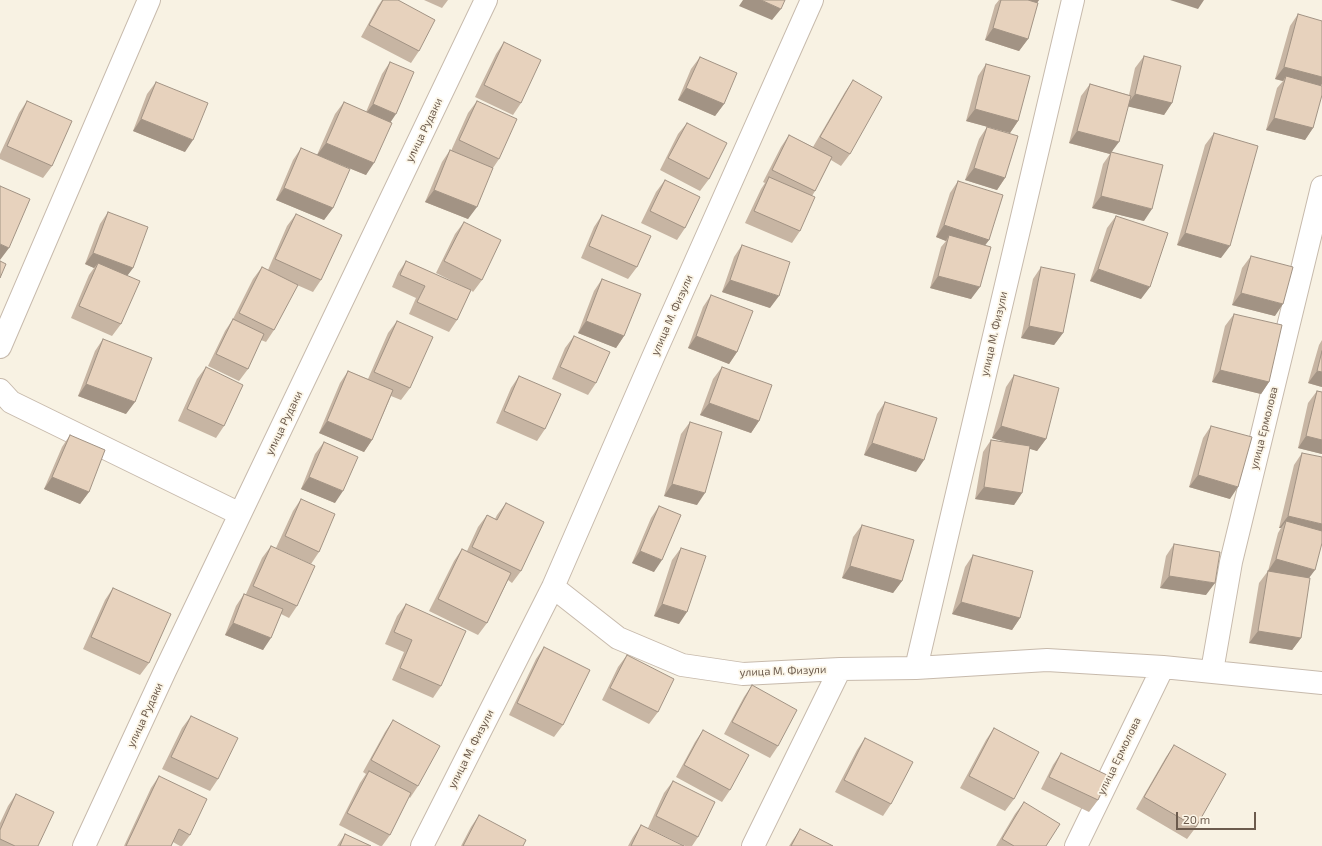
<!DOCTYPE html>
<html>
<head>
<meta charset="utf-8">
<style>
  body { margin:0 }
  #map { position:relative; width:1322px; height:846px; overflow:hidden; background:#f8f2e3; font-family:"Exo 2",sans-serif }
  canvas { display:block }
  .scale { position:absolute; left:1176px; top:812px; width:80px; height:18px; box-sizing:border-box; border:2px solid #6c5b4d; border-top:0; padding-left:5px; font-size:12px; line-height:14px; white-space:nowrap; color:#6c5b4d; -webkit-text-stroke:3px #fcf6e8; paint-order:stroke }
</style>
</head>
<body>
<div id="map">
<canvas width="1322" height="846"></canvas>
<div class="scale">20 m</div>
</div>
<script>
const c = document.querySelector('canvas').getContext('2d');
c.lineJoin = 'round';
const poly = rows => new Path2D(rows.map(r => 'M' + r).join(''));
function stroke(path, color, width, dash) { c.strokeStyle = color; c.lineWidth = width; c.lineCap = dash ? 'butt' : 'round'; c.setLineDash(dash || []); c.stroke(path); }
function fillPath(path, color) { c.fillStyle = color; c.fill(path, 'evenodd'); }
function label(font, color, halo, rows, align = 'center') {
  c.font = font + ' "Exo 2",sans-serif'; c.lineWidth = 3.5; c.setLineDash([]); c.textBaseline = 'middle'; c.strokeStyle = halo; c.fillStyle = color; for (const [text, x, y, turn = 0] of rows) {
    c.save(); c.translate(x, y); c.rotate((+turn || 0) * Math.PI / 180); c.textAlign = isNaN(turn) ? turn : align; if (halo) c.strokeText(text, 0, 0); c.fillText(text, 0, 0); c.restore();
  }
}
const street = poly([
  [0,347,149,0],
  [0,390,11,402,240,514],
  [553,587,618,638,682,665,743,674,840,669,916,668,1047,660,1163,667,1322,683],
  [916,668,1073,0],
  [1212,671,1231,562,1322,187],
  [84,846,165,671,486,0],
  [422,846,553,587,654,355,812,0],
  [753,846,840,669],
  [1076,846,1163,667]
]);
stroke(street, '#c7baac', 24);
stroke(street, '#fff', 22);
fillPath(poly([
  [382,0,398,0,419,51,411,63,361,37,378,6],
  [424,0,448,0,442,8],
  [999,0,1039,0,1037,3,1028,39,1019,51,985,40,995,5],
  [1298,14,1322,84,1321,86,1313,128,1305,140,1266,130,1277,88,1283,81,1275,79,1290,26],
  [504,42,521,103,513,115,475,97,496,54],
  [1144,56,1172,103,1164,115,1128,106,1112,152,1144,221,1092,208,1103,164,1110,154,1069,143,1081,96,1090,84,1129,95,1135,68],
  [700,57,724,104,715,116,678,100,691,69],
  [390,62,391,122,366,175,317,155,335,114,344,102,366,112,382,74],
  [986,64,1018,121,1010,133,966,121,978,76],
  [853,80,850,154,841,166,831,160,815,191,812,196,800,231,792,243,745,223,761,189,765,183,763,182,781,147,789,135,813,147,845,92],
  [156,82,185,152,133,131,147,94],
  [27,101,52,166,43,178,0,159,0,154,19,113],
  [477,101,499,159,493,168,468,219,425,202,442,162,450,150,451,151,468,113],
  [687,123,709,179,700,191,660,170,678,134],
  [987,127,1005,178,997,190,965,180,979,139],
  [1214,133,1221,258,1177,245,1205,145],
  [301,148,333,208,324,220,276,200,293,160],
  [665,180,685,228,677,240,641,223,656,192],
  [958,181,989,240,985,245,971,299,930,288,941,247,946,241,936,237,950,193],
  [108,212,133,268,127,276,121,324,112,336,71,318,89,275,94,268,85,264,100,224],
  [296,214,321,280,313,292,297,285,274,330,266,342,261,340,248,369,239,381,208,366,225,331,233,319,253,279,262,267,268,270,287,226],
  [602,215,637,267,628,279,581,258,594,227],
  [1116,216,1141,299,1090,281,1107,228],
  [464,222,482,280,473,292,471,290,457,320,449,332,409,314,416,298,392,287,398,273,406,261,468,289,436,273,455,234],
  [742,245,770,308,722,292,734,257],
  [1251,256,1275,316,1232,305,1242,268],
  [1041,267,1063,333,1054,345,1021,338,1033,279],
  [602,279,624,336,616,348,578,333,594,291],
  [711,295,737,352,729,364,688,348,703,307],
  [1234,314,1269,382,1261,394,1212,382,1225,326],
  [397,321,410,388,401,400,391,396,372,440,364,452,319,433,340,383,348,371,368,379,388,333],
  [574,336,596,383,588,395,552,379,565,348],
  [103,339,126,414,78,396,95,351],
  [1322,340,1322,387,1308,383,1319,345],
  [206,367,224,426,216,438,178,421,197,379],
  [722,367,759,421,751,433,700,415,713,379],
  [1014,375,1046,439,1037,451,1029,448,1022,493,1014,505,975,499,983,452,991,440,1006,442,992,438,1006,387],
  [519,376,545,429,537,441,496,423,511,388],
  [1317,391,1322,392,1322,454,1298,448,1308,403],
  [885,402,916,472,864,455,877,414],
  [690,422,697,505,664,496,681,434],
  [1211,426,1230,499,1189,487,1203,438],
  [70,435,89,492,80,504,44,489,62,447],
  [324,442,335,503,301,489,315,454],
  [1302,453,1309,578,1301,638,1292,650,1249,643,1259,583,1268,571,1278,533,1281,528,1279,528,1294,465],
  [301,499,319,552,311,564,276,548,293,511],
  [506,503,521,571,512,583,508,580,487,623,478,635,429,611,454,561,462,549,467,551,478,527,487,515,495,519,497,515],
  [659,506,654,572,632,563,651,518],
  [862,525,902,581,893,593,842,578,853,537],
  [1174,544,1206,595,1160,588,1166,556],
  [271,546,297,606,289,618,281,614,263,650,225,635,236,606,244,594,246,594,262,558],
  [681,548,679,624,654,616,672,560],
  [973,555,1020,618,1012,630,952,614,965,567],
  [113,588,149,663,140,675,83,649,105,600],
  [406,604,441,686,433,698,392,680,404,652,385,644,397,616],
  [544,647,563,725,554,737,509,715,536,659],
  [627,655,658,712,649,724,602,700,618,667],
  [752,685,778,746,770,758,724,734,744,697],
  [191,716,218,779,210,791,162,769,182,728],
  [393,720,418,786,410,798,409,797,390,835,382,846,380,846,339,825,360,783,366,774,363,772,385,732],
  [994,728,1014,799,1005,811,960,788,986,740],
  [703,730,730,790,722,802,676,777,695,742],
  [865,738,891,804,883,816,835,792,857,750],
  [1174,745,1196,827,1187,839,1136,809,1166,757],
  [1061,753,1098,800,1089,812,1041,789,1053,765],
  [159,776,190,835,182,846,180,846,173,842,171,846,124,846,151,788],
  [673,781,698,837,692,846,685,846,648,828,664,793],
  [16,794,38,846,0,846,0,823,8,806],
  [1024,802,1046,846,996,846,1015,814],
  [479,815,523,846,461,846,471,827],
  [641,825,684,846,628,846,633,837],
  [800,829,833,846,789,846],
  [345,834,371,846,337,846]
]), '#c7b5a3');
fillPath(poly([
  [743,0,761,0,781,9,772,20,739,6],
  [1010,0,1039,0,1034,7],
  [1170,0,1204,0,1198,9],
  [993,28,1028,39,1019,51,985,40],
  [1284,67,1322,77,1322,84,1317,90,1286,76,1283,81,1275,79],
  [686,88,724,104,715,116,678,100],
  [1135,94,1172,103,1164,115,1126,106],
  [373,104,396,114,388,126,364,116],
  [975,109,1018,121,1010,133,966,121],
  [1274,118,1313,128,1305,140,1266,130],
  [141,119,193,140,185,152,133,131],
  [1077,131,1119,142,1110,154,1069,143],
  [326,143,374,163,366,175,317,155],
  [974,168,1005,178,997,190,965,180],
  [284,188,333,208,324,220,276,200],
  [434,190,477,207,468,219,425,202],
  [1101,196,1152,209,1144,221,1092,208],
  [944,225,989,240,980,252,949,235,946,241,936,237],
  [1185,233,1230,246,1221,258,1177,245],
  [0,244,9,248,0,260],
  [93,253,133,268,124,280,98,263,94,268,85,264],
  [1098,269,1150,287,1141,299,1090,281],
  [938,276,980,287,971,299,930,288],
  [730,280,779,296,770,308,722,292],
  [1241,293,1283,304,1275,316,1232,305],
  [586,321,624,336,616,348,578,333],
  [1029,326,1063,333,1054,345,1021,338],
  [696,336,737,352,729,364,688,348],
  [1220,370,1269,382,1261,394,1212,382],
  [1317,371,1322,372,1322,387,1308,383],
  [86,384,135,402,126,414,78,396],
  [709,403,759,421,751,433,700,415],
  [327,421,372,440,364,452,319,433],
  [1001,426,1046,439,1037,451,992,438],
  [1306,436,1322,440,1322,454,1298,448],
  [872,443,924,460,916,472,864,455],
  [1198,475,1238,487,1230,499,1189,487],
  [52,477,89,492,80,504,44,489],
  [309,477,343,491,335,503,301,489],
  [672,484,705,493,697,505,664,496],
  [984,487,1022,493,1014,505,975,499],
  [1288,516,1322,524,1322,536,1286,521,1281,528,1279,528],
  [640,551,662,560,654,572,632,563],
  [1276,559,1315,570,1306,582,1268,571],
  [850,566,902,581,893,593,842,578],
  [1169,576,1215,583,1206,595,1160,588],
  [961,602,1020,618,1012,630,952,614],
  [662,604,687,612,679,624,654,616],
  [233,623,271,638,263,650,225,635],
  [1258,631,1301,638,1292,650,1249,643]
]), '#a29384');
const building = poly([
  [383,0,398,0,435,20,419,51,369,25,383,0],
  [761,0,785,0,781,9,761,0],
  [1001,0,1028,0,1038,3,1028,39,993,28,1001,0],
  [1298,14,1322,21,1322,77,1284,67,1298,14],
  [504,42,541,60,521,103,484,85,504,42],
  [1144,56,1181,66,1172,103,1135,94,1144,56],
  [700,57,737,73,724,104,686,88,700,57],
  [390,62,414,72,396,114,373,104,390,62],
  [986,64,1030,76,1018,121,975,109,986,64],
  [1286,76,1322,86,1322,95,1313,128,1274,118,1286,76],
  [853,80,882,97,850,154,820,137,853,80],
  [156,82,208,103,193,140,141,119,156,82],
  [1090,84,1131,96,1119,142,1077,131,1090,84],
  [27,101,72,121,52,166,7,146,27,101],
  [477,101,517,119,499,159,459,140,477,101],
  [344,102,392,123,374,163,326,143,344,102],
  [687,123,727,143,709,179,668,158,687,123],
  [987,127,1018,136,1005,178,974,168,987,127],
  [1214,133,1258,146,1230,246,1185,233,1214,133],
  [789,135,832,157,815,191,772,170,789,135],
  [301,148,350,169,333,208,284,188,301,148],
  [450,150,493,168,477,207,434,190,450,150],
  [1111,152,1163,165,1152,209,1101,196,1111,152],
  [769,177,815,197,800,231,754,211,769,177],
  [665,180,700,197,685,228,650,211,665,180],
  [958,181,1003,195,989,240,944,225,958,181],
  [0,186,30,199,9,248,0,244,0,186],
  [108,212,148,227,133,268,93,253,108,212],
  [296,214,342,235,321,280,275,259,296,214],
  [602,215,651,236,637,267,589,246,602,215],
  [1116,216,1168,233,1150,287,1098,269,1116,216],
  [464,222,501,240,482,280,444,261,464,222],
  [949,235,991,247,980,287,938,276,949,235],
  [742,245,790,262,779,296,730,280,742,245],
  [1251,256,1293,267,1283,304,1241,293,1251,256],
  [0,261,6,264,0,278,0,261],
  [406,261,471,290,457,320,417,302,425,286,400,275,406,261],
  [98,263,140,281,121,324,79,306,98,263],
  [262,267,298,285,274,330,239,313,262,267],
  [1041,267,1075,274,1063,333,1029,326,1041,267],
  [602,279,641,294,624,336,586,321,602,279],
  [711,295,753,311,737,352,696,336,711,295],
  [1234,314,1282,325,1269,382,1220,370,1234,314],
  [233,319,264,334,248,369,216,354,233,319],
  [397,321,433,337,410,388,374,372,397,321],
  [574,336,610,352,596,383,560,367,574,336],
  [103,339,152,358,135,402,86,384,103,339],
  [1322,351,1322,372,1317,371,1322,351],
  [206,367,243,385,224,426,187,409,206,367],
  [722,367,772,385,759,421,709,403,722,367],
  [348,371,393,390,372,440,327,421,348,371],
  [1014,375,1059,388,1046,439,1001,426,1014,375],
  [519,376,561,394,545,429,504,411,519,376],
  [1317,391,1322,392,1322,440,1306,436,1317,391],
  [885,402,937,418,924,460,872,443,885,402],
  [690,422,722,432,705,493,672,484,690,422],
  [1211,426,1252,437,1238,487,1198,475,1211,426],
  [70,435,105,450,89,492,52,477,70,435],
  [991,440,1030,446,1022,493,984,487,991,440],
  [324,442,358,457,343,491,309,477,324,442],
  [1302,453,1322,457,1322,524,1288,516,1302,453],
  [301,499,335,514,319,552,285,536,301,499],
  [506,503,544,522,521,571,472,547,487,515,497,520,506,503],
  [659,506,681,515,662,560,640,551,659,506],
  [1286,521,1322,531,1322,543,1315,570,1276,559,1286,521],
  [862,525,914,540,902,581,850,566,862,525],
  [1174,544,1220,552,1215,583,1169,576,1174,544],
  [271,546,315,566,297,606,253,586,271,546],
  [681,548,706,556,687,612,662,604,681,548],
  [462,549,511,573,487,623,438,599,462,549],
  [973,555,1033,571,1020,618,961,602,973,555],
  [1268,571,1310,578,1301,638,1258,631,1268,571],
  [113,588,171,614,149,663,91,637,113,588],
  [244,594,283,609,271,638,233,623,244,594],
  [406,604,466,631,441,686,400,668,412,640,394,632,406,604],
  [544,647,590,670,563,725,517,703,544,647],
  [627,655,674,679,658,712,610,688,627,655],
  [752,685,797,710,778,746,732,722,752,685],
  [191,716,238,738,218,779,171,757,191,716],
  [393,720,440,746,418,786,371,760,393,720],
  [994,728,1039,752,1014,799,969,776,994,728],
  [703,730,749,755,730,790,684,765,703,730],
  [865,738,913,762,891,804,844,780,865,738],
  [1174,745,1226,774,1196,827,1144,797,1174,745],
  [1061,753,1109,776,1098,800,1049,777,1061,753],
  [369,771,411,793,390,835,347,813,369,771],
  [159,776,207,799,190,835,179,829,171,846,126,846,159,776],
  [673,781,715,802,698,837,656,816,673,781],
  [16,794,54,812,38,846,15,846,0,839,0,830,16,794],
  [1024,802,1060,824,1046,846,1014,846,1002,839,1024,802],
  [479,815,526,840,523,846,463,846,479,815],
  [641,825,684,846,631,846,641,825],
  [800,829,833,846,791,846,800,829],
  [345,834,371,846,340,846,345,834]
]);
fillPath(building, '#e7d2bd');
stroke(building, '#a29384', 1);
label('11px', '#6c5b4d', '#fcf6e8', [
  ["улица Рудаки",424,130,-64],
  ["улица М. Физули",672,315,-66],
  ["улица М. Физули",994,334,-77],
  ["улица Рудаки",284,423,-64],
  ["улица Ермолова",1264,428,-76],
  ["улица М. Физули",783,671,-2],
  ["улица Рудаки",145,715,-65],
  ["улица М. Физули",471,749,-63],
  ["улица Ермолова",1119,756,-64]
]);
</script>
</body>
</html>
